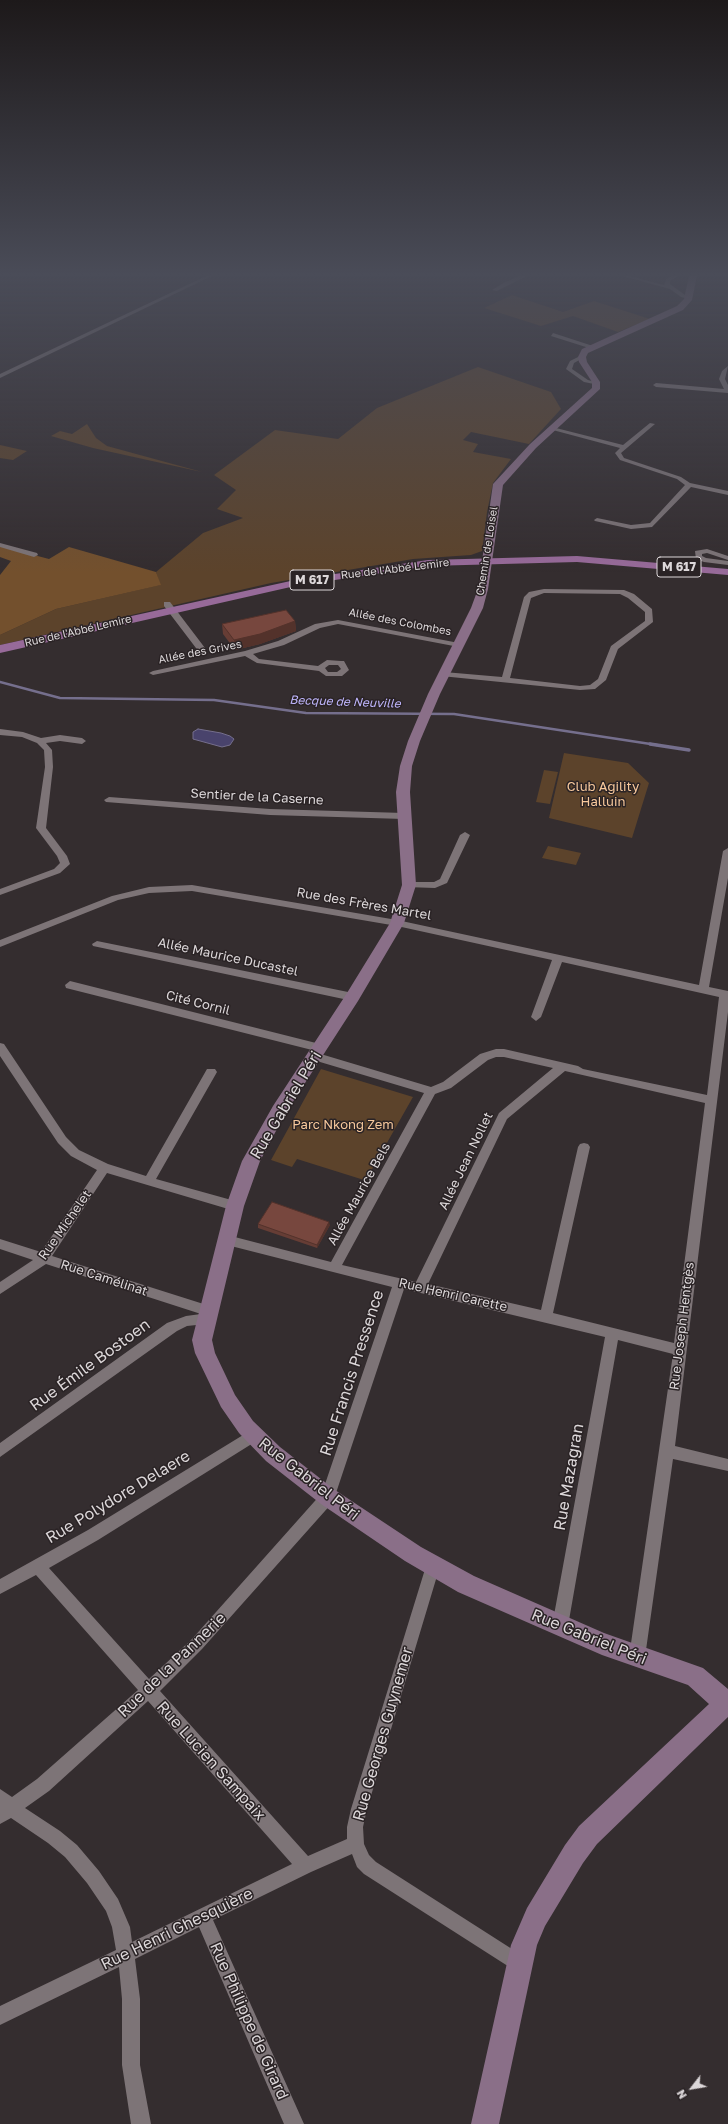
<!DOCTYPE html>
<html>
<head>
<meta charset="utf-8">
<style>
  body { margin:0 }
  #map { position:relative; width:728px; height:2124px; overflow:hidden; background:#342d2f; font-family:"Golos Text",sans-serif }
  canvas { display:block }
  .north { position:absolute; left:672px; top:2068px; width:40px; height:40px; -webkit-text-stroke:3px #2a2325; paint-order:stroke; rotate:239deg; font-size:11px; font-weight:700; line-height:16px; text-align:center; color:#dcd7d9 }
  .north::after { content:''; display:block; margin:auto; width:14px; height:18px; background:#dcd7d9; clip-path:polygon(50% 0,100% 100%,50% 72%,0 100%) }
</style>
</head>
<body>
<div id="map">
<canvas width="728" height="2124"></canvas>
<div class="north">N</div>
</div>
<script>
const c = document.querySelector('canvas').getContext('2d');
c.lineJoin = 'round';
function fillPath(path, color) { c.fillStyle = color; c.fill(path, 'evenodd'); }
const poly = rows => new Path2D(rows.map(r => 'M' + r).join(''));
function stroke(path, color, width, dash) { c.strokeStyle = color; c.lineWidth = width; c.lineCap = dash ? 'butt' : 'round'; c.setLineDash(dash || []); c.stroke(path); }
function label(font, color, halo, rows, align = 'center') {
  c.font = font + ' "Golos Text",sans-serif'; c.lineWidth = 3; c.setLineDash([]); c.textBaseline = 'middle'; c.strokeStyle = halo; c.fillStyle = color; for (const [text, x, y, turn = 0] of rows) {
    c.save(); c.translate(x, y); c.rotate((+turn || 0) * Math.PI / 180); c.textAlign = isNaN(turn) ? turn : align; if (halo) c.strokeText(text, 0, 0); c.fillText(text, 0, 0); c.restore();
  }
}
fillPath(poly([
  [512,295,563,312,594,301,650,319,618,332,573,316,541,326,484,308],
  [478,367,551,392,561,409,529,444,471,432,463,440,478,444,473,452,511,459,493,483,487,512,482,551,471,555,413,559,271,583,0,645,0,635,56,609,160,585,156,572,203,533,243,518,217,509,236,490,214,475,275,430,338,439,377,408],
  [87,424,96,438,107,446,202,472,93,448,51,436,60,431,72,434],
  [0,445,27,451,13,460,0,458],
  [564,753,628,763,649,783,632,838,549,818],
  [544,770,558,772,550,804,536,802],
  [548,846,581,853,576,865,542,858],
  [321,1069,413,1097,367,1178,364,1180,297,1159,292,1167,271,1160]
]), '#5c432b');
fillPath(poly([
  [0,546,49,559,69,547,156,572,161,585,56,609,0,635,0,575,11,561,0,557]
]), '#73502d');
const water = poly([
  [198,729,221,733,230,736,234,739,230,745,222,747,193,739,193,732,198,729]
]);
fillPath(water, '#49436c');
stroke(water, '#756f8d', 1);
stroke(poly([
  [0,682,60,698,214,700,306,713,454,714,657,745]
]), '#756f8d', 2.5);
stroke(poly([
  [650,744,689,750]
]), '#756f8d', 3.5);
fillPath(poly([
  [206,276,212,276,0,378,0,374,206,276],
  [520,276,527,276,497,291,492,290,505,282,520,276],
  [622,276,630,276,664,285,666,279,672,276,678,276,670,281,670,284,685,295,692,297,689,299,681,297,670,289,622,276],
  [553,333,593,346,594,347,589,348,551,336,553,333],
  [580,356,585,357,574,363,572,369,588,380,599,383,599,385,584,382,566,369,570,361,580,356],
  [728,366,725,379,728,385,728,393,656,387,653,385,656,383,724,389,719,379,722,371,728,366],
  [650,423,655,424,621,453,624,458,681,477,690,483,728,491,728,495,691,487,652,527,631,529,595,521,594,520,597,518,631,525,650,523,685,485,677,479,620,460,615,453,620,448,549,429,552,427,623,445,650,423],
  [0,543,37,553,38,555,34,557,0,547,0,543],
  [707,549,728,556,728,560,707,553,702,554,702,556,706,558,728,561,728,565,704,562,696,559,695,551,707,549],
  [544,589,624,590,634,594,652,609,653,622,618,649,606,680,595,689,580,690,441,676,441,672,444,672,502,677,524,597,529,592,544,589],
  [544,593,620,594,628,598,645,612,645,621,611,646,598,679,590,685,580,686,510,678,531,598,544,593],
  [164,602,170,602,205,648,205,652,199,652,164,606,164,602],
  [338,620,459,643,463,645,459,647,338,624,320,628,284,645,253,654,259,659,318,666,327,660,341,661,344,661,349,670,342,676,326,676,319,671,257,663,245,656,153,675,149,673,153,671,245,651,278,641,315,624,338,620],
  [329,665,338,665,341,669,337,672,328,672,325,668,329,665],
  [0,729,23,732,41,738,60,735,82,738,86,741,82,744,60,741,46,743,52,750,53,767,46,828,67,856,70,864,60,873,0,895,0,889,54,869,60,863,57,856,36,828,45,767,44,750,37,743,22,737,0,735,0,729],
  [109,797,270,809,404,813,409,816,404,819,270,815,106,802,104,800,109,797],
  [465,832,470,835,447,883,435,888,406,887,404,885,406,883,409,882,434,882,440,879,460,835,465,832],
  [728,848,728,878,709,987,728,991,728,1012,675,1446,728,1459,728,1471,673,1459,645,1657,642,1662,637,1665,632,1662,629,1657,673,1354,618,1340,568,1626,565,1631,560,1634,555,1631,552,1626,605,1337,404,1289,333,1502,202,1649,160,1691,308,1856,347,1839,347,1827,351,1809,426,1566,428,1561,433,1559,438,1561,440,1566,367,1809,363,1827,364,1844,369,1855,376,1862,526,1958,529,1964,526,1970,520,1973,514,1970,364,1874,357,1867,352,1854,311,1872,213,1920,304,2124,284,2124,199,1927,135,1959,140,1999,140,2065,151,2124,131,2124,122,2065,122,1999,119,1967,0,2025,0,2006,116,1950,112,1927,106,1911,87,1883,65,1857,48,1843,11,1818,0,1824,0,1789,12,1797,37,1779,138,1690,36,1575,0,1594,0,1579,88,1530,248,1432,253,1430,258,1432,260,1436,258,1440,98,1540,49,1568,149,1679,192,1639,322,1493,392,1287,227,1245,223,1244,221,1240,223,1236,227,1235,331,1262,424,1093,310,1059,309,1056,310,1053,314,1052,431,1087,443,1082,480,1054,496,1049,504,1049,578,1066,583,1069,707,1095,719,997,562,962,541,1017,536,1021,531,1017,552,960,397,926,192,891,149,893,118,900,0,947,0,940,112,896,149,887,192,885,397,920,699,985,723,851,728,848],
  [496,1057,504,1057,553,1068,499,1113,416,1282,342,1265,435,1094,451,1088,488,1060,496,1057],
  [565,1071,705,1103,674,1343,553,1313,590,1147,588,1144,584,1143,580,1144,578,1147,541,1310,428,1284,507,1119,565,1071],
  [148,1701,292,1864,132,1942,130,1927,118,1899,99,1871,77,1845,60,1831,25,1808,49,1791,148,1701],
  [97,941,353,993,358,997,353,1001,93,946,92,944,97,941],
  [70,981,320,1044,325,1048,320,1052,66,988,65,985,70,981],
  [0,1043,4,1044,66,1137,79,1150,108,1164,146,1176,207,1069,215,1069,217,1072,156,1179,235,1201,239,1203,241,1206,239,1209,235,1211,107,1173,52,1256,213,1307,214,1311,211,1315,212,1319,211,1323,206,1324,187,1326,177,1331,0,1457,0,1443,167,1323,186,1316,201,1314,46,1264,0,1294,0,1282,33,1260,0,1249,0,1239,41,1252,97,1170,71,1156,58,1143,0,1056,0,1043]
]), '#7d7477');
fillPath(poly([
  [689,276,697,276,692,300,683,310,588,353,586,357,587,362,600,382,600,389,536,448,503,485,488,589,483,608,440,694,420,741,412,766,410,792,416,885,404,923,358,1001,285,1114,260,1161,244,1206,212,1340,215,1353,235,1395,253,1421,280,1447,335,1490,421,1547,474,1576,604,1633,703,1668,728,1689,728,1717,597,1844,583,1863,545,1926,537,1945,499,2124,471,2124,511,1945,527,1908,565,1845,579,1826,709,1704,688,1685,602,1655,458,1592,405,1561,321,1504,266,1461,239,1433,221,1407,195,1353,192,1340,226,1206,242,1161,273,1106,347,993,390,923,402,885,396,792,400,766,408,741,428,694,471,608,478,589,493,484,530,444,592,388,592,382,579,362,578,357,582,349,677,306,684,299,689,276]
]), '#8a6f88');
fillPath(poly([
  [577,556,728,569,728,575,577,562,428,566,295,586,0,653,0,645,295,580,428,560,577,556]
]), '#976a99');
fillPath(poly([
  [295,621,296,631,260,644,235,650,223,634,222,624],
  [258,1224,330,1225,317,1248,258,1228]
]), '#663d35');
fillPath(poly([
  [295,621,296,631,260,644,235,650,234,640],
  [329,1222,330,1225,317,1248,317,1245]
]), '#53322b');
const building = poly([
  [286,610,295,621,260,634,234,640,222,624,286,610],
  [272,1202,329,1222,317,1245,258,1224,272,1202]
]);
fillPath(building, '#77473e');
stroke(building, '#53322b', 1);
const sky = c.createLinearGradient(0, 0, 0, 573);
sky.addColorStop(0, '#1d191a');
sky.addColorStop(0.48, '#4a4c58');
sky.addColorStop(1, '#4a4c5800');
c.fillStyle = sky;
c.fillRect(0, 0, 728, 573);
label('11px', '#dcd7d9', '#2a2325', [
  ["Chemin de Loisel",487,551,-81],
  ["Rue de l'Abbé Lemire",395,569,-7],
  ["Allée des Colombes",400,622,11],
  ["Rue de l'Abbé Lemire",78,631,-13],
  ["Allée des Grives",200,652,-11]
]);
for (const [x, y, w] of [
  [679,567,44],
  [312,580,44]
]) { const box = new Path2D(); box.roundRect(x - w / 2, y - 10, w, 20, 3); c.fillStyle = '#2a2325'; c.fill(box); stroke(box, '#dcd7d9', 1); }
label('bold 12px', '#dcd7d9', null, [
  ["M 617",679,567],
  ["M 617",312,580]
]);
label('italic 12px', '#beb5fc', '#2a2325', [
  ["Becque de Neuville",345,702,2]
]);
label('13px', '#f7c89c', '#2a2325', [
  ["Club Agility",603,787],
  ["Halluin",603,802],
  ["Parc Nkong Zem",343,1125]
]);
label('13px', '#dcd7d9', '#2a2325', [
  ["Sentier de la Caserne",257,797,3],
  ["Rue des Frères Martel",364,904,10],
  ["Allée Maurice Ducastel",228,957,12],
  ["Cité Cornil",198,1003,14],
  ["Allée Jean Nollet",466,1161,-64],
  ["Allée Maurice Bels",359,1194,-61],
  ["Rue Michelet",65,1225,-55],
  ["Rue Camélinat",104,1278,18],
  ["Rue Henri Carette",453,1295,13],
  ["Rue Joseph Hentgès",682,1326,-83]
]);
label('16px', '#dcd7d9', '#2a2325', [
  ["Rue Gabriel Péri",286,1105,-59],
  ["Rue Émile Bostoen",90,1365,-36],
  ["Rue Francis Pressence",352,1373,-72],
  ["Rue Mazagran",569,1477,-80],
  ["Rue Gabriel Péri",309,1479,38],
  ["Rue Polydore Delaere",118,1497,-31],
  ["Rue Gabriel Péri",589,1637,22],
  ["Rue de la Pannerie",172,1665,-44],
  ["Rue Georges Guynemer",383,1734,-74],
  ["Rue Lucien Sampaix",211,1761,48],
  ["Rue Henri Ghesquière",177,1929,-26],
  ["Rue Philippe de Girard",249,2021,66]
]);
</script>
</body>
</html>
